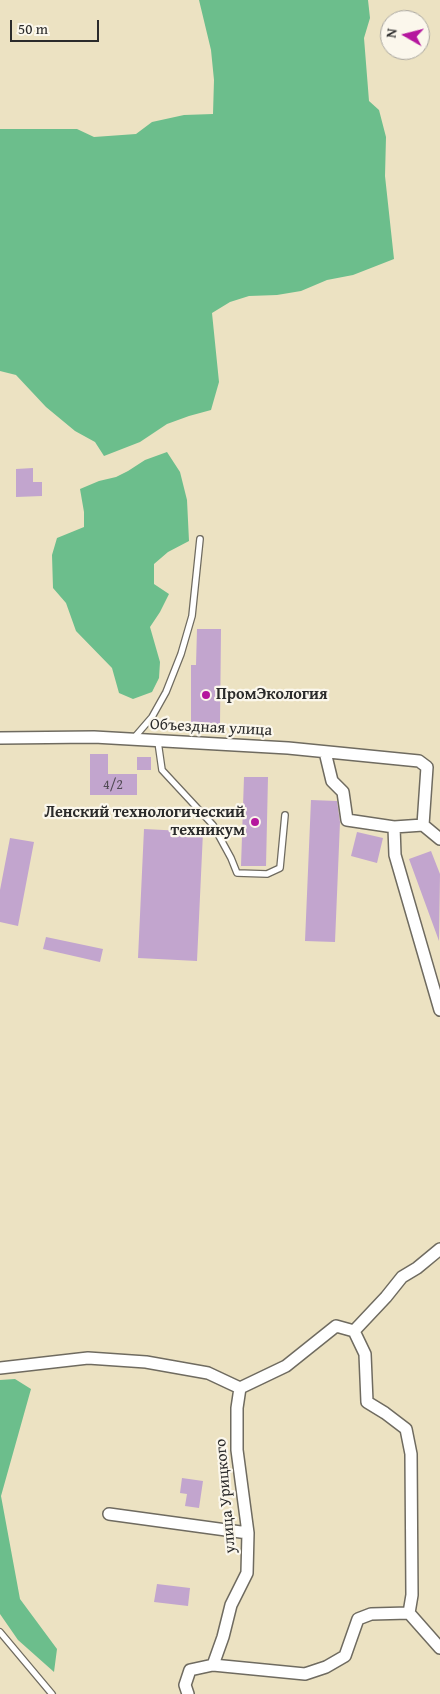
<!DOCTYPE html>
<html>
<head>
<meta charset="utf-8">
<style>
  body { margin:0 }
  #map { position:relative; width:440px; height:1694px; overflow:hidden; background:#ece2c2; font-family:"Gentium Book Plus",serif }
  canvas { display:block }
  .north { position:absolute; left:380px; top:10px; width:50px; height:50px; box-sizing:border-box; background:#fbf7ec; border:1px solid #a8a59f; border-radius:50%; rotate:278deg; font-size:14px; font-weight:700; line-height:20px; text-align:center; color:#2b2b2b }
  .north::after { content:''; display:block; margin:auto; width:18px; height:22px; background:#b5179e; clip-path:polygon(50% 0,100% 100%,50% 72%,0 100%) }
  .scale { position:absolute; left:10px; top:20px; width:89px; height:22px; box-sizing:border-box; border:2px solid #2b2b2b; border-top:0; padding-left:6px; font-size:15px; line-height:18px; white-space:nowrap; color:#2b2b2b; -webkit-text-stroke:4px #fbf7ec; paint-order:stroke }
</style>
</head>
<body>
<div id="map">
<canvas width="440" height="1694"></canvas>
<div class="north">N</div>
<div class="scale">50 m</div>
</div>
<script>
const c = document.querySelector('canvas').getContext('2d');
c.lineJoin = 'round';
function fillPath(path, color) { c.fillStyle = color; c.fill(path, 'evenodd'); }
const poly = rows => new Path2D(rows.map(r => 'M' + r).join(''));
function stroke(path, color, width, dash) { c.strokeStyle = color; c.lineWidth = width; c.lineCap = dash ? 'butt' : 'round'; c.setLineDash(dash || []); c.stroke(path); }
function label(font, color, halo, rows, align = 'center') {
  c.font = font + ' "Gentium Book Plus",serif'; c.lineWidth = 4.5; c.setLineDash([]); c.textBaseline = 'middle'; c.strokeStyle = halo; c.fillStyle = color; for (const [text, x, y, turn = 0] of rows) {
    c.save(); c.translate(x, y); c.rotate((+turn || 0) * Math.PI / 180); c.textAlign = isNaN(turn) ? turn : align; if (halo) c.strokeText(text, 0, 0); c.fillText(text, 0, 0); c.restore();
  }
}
fillPath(poly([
  [199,0,368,0,370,18,364,38,369,101,379,110,386,137,385,176,394,259,353,275,327,280,301,291,277,295,249,296,230,302,212,313,219,382,211,410,189,416,167,424,140,442,104,456,95,442,75,431,46,407,16,375,0,371,0,129,77,129,94,137,136,134,152,122,184,115,213,114,214,80,211,50],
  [167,452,180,472,187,500,189,541,168,552,154,564,154,584,169,594,160,612,150,627,160,662,159,678,152,692,133,699,119,693,112,668,76,631,66,603,53,588,52,555,57,538,84,527,84,512,80,489,99,481,116,477,128,471,145,460],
  [15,1379,31,1389,1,1496,20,1599,57,1649,54,1672,18,1640,0,1614,0,1380]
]), '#6cbe8c');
fillPath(poly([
  [33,468,33,482,42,482,42,496,16,497,16,469],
  [197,629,221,629,220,724,191,724,191,665,196,665],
  [90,754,108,754,108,774,137,774,137,795,90,795],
  [137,757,151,757,151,770,137,770],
  [244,777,268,777,266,866,241,866],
  [311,800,337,801,340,822,335,942,305,941],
  [144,829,203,832,197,961,138,958],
  [357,832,383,838,377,863,351,856],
  [10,838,34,842,18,926,0,922,0,890],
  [431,851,440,874,439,941,409,859],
  [46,937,103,949,100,962,43,949],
  [182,1478,203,1481,199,1508,185,1506,187,1494,180,1493],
  [157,1584,190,1588,188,1606,154,1602]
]), '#c2a5ce');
const service = poly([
  [133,739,152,717,166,692,181,654,192,616,200,539],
  [158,742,162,770,213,825,231,858,237,873,267,874,280,868,285,815],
  [0,1632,52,1694]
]);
const minor = poly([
  [0,738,94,737,288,748,419,761,427,767,423,825,440,839],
  [325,752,332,781,343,792,347,820,394,827],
  [423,825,394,827,395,855,440,1010],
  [0,1368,88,1358,146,1362,208,1373,240,1388,286,1366,336,1326,354,1331,386,1297,402,1277,417,1268,440,1249],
  [109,1514,248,1533],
  [409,1613,440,1648],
  [213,1665,305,1674,326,1667,345,1656,358,1619,371,1614,409,1613,412,1595,411,1454,406,1429,385,1413,367,1402,365,1354,354,1331],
  [188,1694,185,1685,190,1670,213,1665,223,1637,231,1605,247,1573,248,1533,237,1450,237,1408,240,1388]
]);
stroke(service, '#6f6b60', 8);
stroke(minor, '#6f6b60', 14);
stroke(service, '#fff', 5.5);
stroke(minor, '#fff', 11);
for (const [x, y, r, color] of [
  [206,695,5,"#b5179e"],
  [255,822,5,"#b5179e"]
]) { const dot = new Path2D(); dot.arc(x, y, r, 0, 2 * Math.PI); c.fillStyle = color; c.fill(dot); stroke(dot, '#fbf7ec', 2); }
label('14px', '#514a54', null, [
  ["4/2",113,785]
]);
label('bold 16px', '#2b2b2b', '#fbf7ec', [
  ["ПромЭкология",216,695],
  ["Ленский технологический",245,813,"right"],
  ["техникум",245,831,"right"]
], 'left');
label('16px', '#2b2b2b', '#fbf7ec', [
  ["Объездная улица",211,728,3],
  ["улица Урицкого",226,1496,-95]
]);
</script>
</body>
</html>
